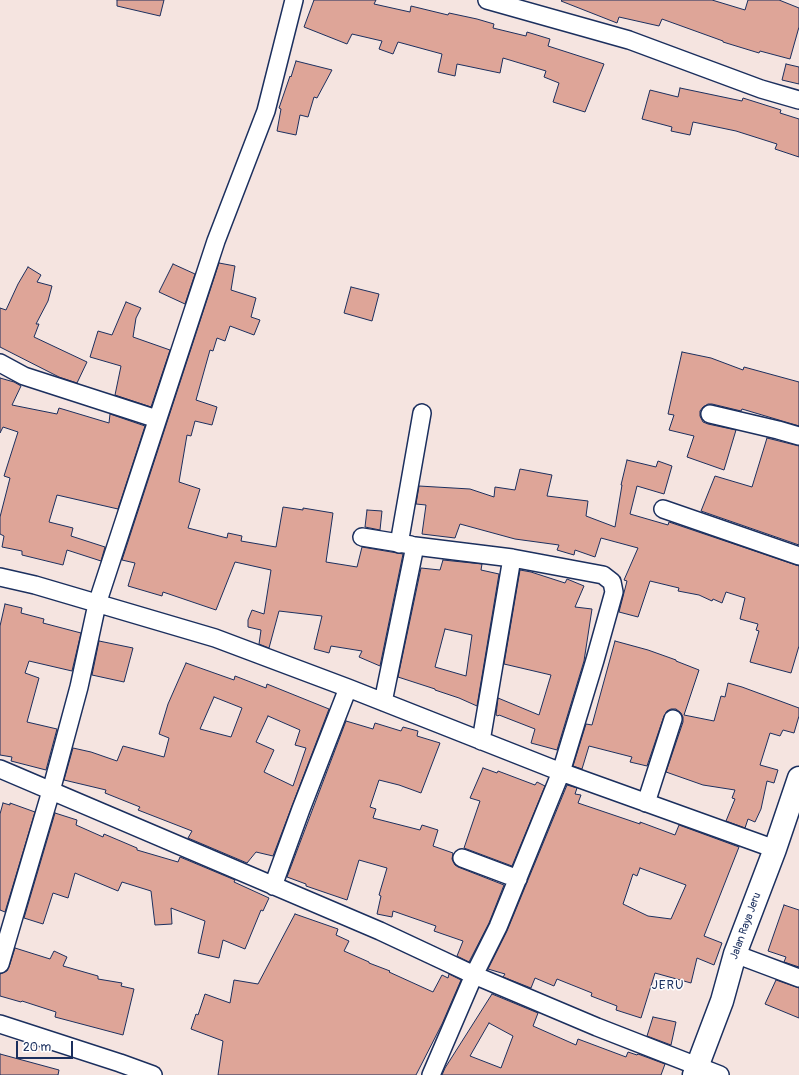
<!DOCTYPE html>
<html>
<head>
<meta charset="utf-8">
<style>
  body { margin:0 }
  #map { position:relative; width:799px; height:1075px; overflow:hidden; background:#f5e4e0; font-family:Pangolin,sans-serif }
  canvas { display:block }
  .scale { position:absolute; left:16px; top:1041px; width:57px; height:18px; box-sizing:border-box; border:2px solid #1b2f5e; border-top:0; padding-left:5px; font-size:12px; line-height:14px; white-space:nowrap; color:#1b2f5e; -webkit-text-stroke:3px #fff; paint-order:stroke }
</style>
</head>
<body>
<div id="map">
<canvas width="799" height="1075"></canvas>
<div class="scale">20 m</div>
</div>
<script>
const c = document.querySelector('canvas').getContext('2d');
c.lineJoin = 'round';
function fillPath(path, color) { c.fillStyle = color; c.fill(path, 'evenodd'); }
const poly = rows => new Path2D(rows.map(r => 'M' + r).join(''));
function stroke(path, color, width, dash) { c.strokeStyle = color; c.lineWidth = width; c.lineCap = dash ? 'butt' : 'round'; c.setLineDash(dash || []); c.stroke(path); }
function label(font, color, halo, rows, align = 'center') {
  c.font = font + ' Pangolin,sans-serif'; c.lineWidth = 3; c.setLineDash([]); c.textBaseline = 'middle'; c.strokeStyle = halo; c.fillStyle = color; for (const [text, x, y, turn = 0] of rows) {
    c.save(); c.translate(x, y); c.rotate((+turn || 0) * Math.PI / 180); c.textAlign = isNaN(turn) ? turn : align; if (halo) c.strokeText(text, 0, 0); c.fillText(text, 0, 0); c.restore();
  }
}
const building = poly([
  [117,0,164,0,160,16,117,6,117,0],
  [314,0,376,0,374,4,410,12,411,6,448,15,449,13,477,19,494,24,493,28,526,36,527,32,550,39,548,46,604,64,585,112,553,102,559,83,544,77,546,71,503,58,500,73,457,64,455,76,438,72,442,54,398,42,393,54,379,49,382,41,352,34,347,44,304,27,314,0],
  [562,0,712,0,745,10,748,0,779,0,799,8,799,27,790,59,760,51,759,53,723,42,723,41,662,19,659,26,619,17,617,23,561,1,562,0],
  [296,61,332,70,317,98,314,97,308,117,300,115,296,135,277,131,281,109,279,108,290,76,291,77,296,61],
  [786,64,799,67,799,84,782,80,786,64],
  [680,88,742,101,743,98,781,110,780,113,799,119,799,157,775,149,777,144,736,131,693,122,690,135,671,131,672,127,642,119,650,90,678,97,680,88],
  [219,263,235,266,231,290,256,298,251,317,260,320,254,335,230,326,225,341,217,338,213,351,210,350,196,400,217,407,212,425,195,421,191,436,187,435,179,482,200,489,188,528,227,538,228,533,242,536,241,541,276,547,283,507,303,510,303,508,333,513,326,562,357,567,362,547,403,554,380,666,359,657,362,651,331,646,329,653,314,649,322,616,279,611,269,648,259,644,261,630,248,627,248,620,252,610,264,614,271,570,235,562,216,610,163,592,162,596,128,586,135,563,122,560,219,263],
  [173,264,195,274,185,304,159,292,173,264],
  [28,267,41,275,37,282,52,286,48,301,36,324,39,324,34,337,87,362,77,383,59,377,0,347,0,308,6,310,18,284,28,267],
  [351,287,379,294,372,321,344,313,351,287],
  [126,302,141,308,136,318,133,337,170,350,151,407,115,395,121,366,90,357,98,331,112,335,126,302],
  [682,352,711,358,743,370,744,367,799,382,799,426,742,409,741,411,712,404,708,404,703,407,700,411,700,416,703,422,708,424,736,430,724,470,687,457,694,436,669,430,674,415,668,414,682,352],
  [0,378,14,382,21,386,12,405,57,414,59,408,109,423,110,414,145,426,118,509,57,495,49,522,73,528,71,536,105,547,101,561,67,550,63,565,22,555,22,551,2,547,4,536,0,534,0,517,10,478,4,476,18,432,3,427,0,433,0,378],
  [767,438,799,446,799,545,701,511,715,476,752,487,767,438],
  [627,460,656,467,658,461,672,466,664,494,637,486,630,514,668,525,669,522,799,566,799,646,791,673,750,662,759,631,756,630,758,624,740,619,745,598,726,592,722,603,713,599,712,601,699,595,678,591,679,588,650,581,638,617,619,612,627,581,624,580,638,548,601,538,595,557,575,550,574,555,557,550,559,545,515,539,460,524,455,538,422,534,426,505,416,504,419,486,470,489,494,497,495,487,515,490,520,469,552,475,547,496,588,501,586,516,615,527,622,485,621,485,627,460],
  [367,510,382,511,380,530,365,527,367,510],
  [443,560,482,564,481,570,499,574,477,706,459,698,435,690,435,689,398,677,421,568,440,570,443,560],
  [445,629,472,635,466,676,435,667,445,629],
  [520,570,531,572,565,583,567,579,584,586,575,607,592,609,584,661,557,750,531,743,535,729,499,715,498,716,496,715,498,698,539,715,551,675,504,664,520,570],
  [5,604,22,608,21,613,44,619,43,623,81,633,72,671,29,661,25,673,39,678,27,722,57,729,46,770,11,761,12,757,0,755,0,626,5,604],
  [99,641,133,648,124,682,92,675,99,641],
  [615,641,648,650,676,660,676,661,699,670,684,715,714,721,721,696,725,697,728,683,742,687,799,708,799,716,794,733,783,730,780,736,770,733,760,765,778,770,774,783,767,781,761,809,755,822,748,819,745,828,726,821,735,799,732,798,735,790,703,785,666,772,683,722,683,717,681,713,676,709,671,709,667,711,664,716,647,766,630,762,632,757,589,746,582,769,573,766,586,724,592,725,615,641],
  [186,663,234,680,235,676,266,688,267,684,329,709,273,856,256,852,247,863,188,838,192,831,138,810,140,807,105,793,106,790,64,780,73,748,91,752,117,761,123,746,164,757,169,738,159,734,168,704,186,663],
  [214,697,242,708,231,737,200,729,214,697],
  [268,716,300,730,295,745,306,748,293,786,264,772,274,750,256,742,268,716],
  [346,721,373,729,375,723,401,731,403,727,418,731,417,736,440,743,421,793,399,785,379,780,370,807,376,809,373,818,420,830,422,825,438,830,433,846,453,853,452,859,455,865,458,867,504,885,489,923,469,962,457,956,463,941,434,931,436,926,393,911,392,917,377,914,381,896,379,895,387,868,359,860,347,900,306,886,306,884,287,877,346,721],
  [483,768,497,773,498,771,535,785,537,782,545,786,512,866,464,848,480,801,470,798,483,768],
  [567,785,577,788,575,794,581,795,578,803,640,824,640,822,675,835,679,825,739,847,704,936,722,943,714,965,697,958,691,983,655,973,641,1018,616,1010,617,1006,591,996,592,993,557,979,554,986,535,978,531,988,503,977,505,974,488,969,507,931,567,785],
  [640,868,686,885,671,919,648,916,623,904,633,874,637,876,640,868],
  [3,803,10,805,10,803,35,812,5,912,0,910,0,814,3,803],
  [55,813,77,820,76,825,103,837,104,834,137,848,137,850,178,862,180,857,235,880,234,882,269,898,263,911,261,910,245,949,223,940,219,958,198,953,205,921,171,908,172,924,155,925,151,891,122,882,118,891,75,873,68,898,53,893,43,924,24,918,55,813],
  [784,905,799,910,799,967,784,962,786,957,768,951,784,905],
  [295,914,338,929,336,935,349,941,344,951,369,962,369,963,390,971,389,972,433,992,442,975,448,978,449,974,461,980,442,1024,416,1075,218,1075,223,1041,191,1029,196,1014,198,1015,205,994,230,1003,234,980,258,984,295,914],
  [15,948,50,959,54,951,67,957,63,966,98,976,98,979,122,983,121,986,134,989,123,1035,55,1017,56,1012,22,1001,21,1002,0,996,0,974,7,971,9,967,15,948],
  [776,980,799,988,799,1018,765,1004,776,980],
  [492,994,538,1013,533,1026,576,1045,578,1039,626,1057,628,1052,637,1055,638,1054,665,1064,661,1075,442,1075,445,1068,492,994],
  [489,1023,513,1036,501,1068,470,1056,489,1023],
  [653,1017,676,1022,671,1045,647,1036,653,1017],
  [0,1054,59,1070,58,1075,0,1075,0,1054]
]);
fillPath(building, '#dea598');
stroke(building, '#1b2f5e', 1);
const minor = poly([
  [487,0,629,40,761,89,799,100],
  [0,363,24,376,157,419],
  [710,414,778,430,799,436],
  [663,509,799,556],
  [362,537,411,545],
  [399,544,422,413],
  [0,577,35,585,215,638,348,688,561,772,775,849],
  [383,702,415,546,512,558,603,575,612,582,614,592,595,660,561,772,498,927,474,975,431,1075],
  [481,741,512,558],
  [0,769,380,931,474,975,597,1027,720,1075],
  [646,803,673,719],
  [462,858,518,879],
  [273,886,301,809,348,688],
  [735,954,799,978],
  [0,964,51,791,79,687,97,604,216,241,266,111,294,0],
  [0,1024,120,1063,153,1075]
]);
const primary = poly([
  [694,1075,722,1001,735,954,775,849,799,778]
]);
stroke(minor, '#1b2f5e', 20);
stroke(primary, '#1b2f5e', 25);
stroke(minor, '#fff', 17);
stroke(primary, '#fff', 22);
label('11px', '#1b2f5e', '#fff', [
  ["Jalan Raya Jeru",746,926,-70]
]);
c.letterSpacing = '1px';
label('13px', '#1b2f5e', '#fff', [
  ["JERU",668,986]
]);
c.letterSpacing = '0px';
</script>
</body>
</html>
